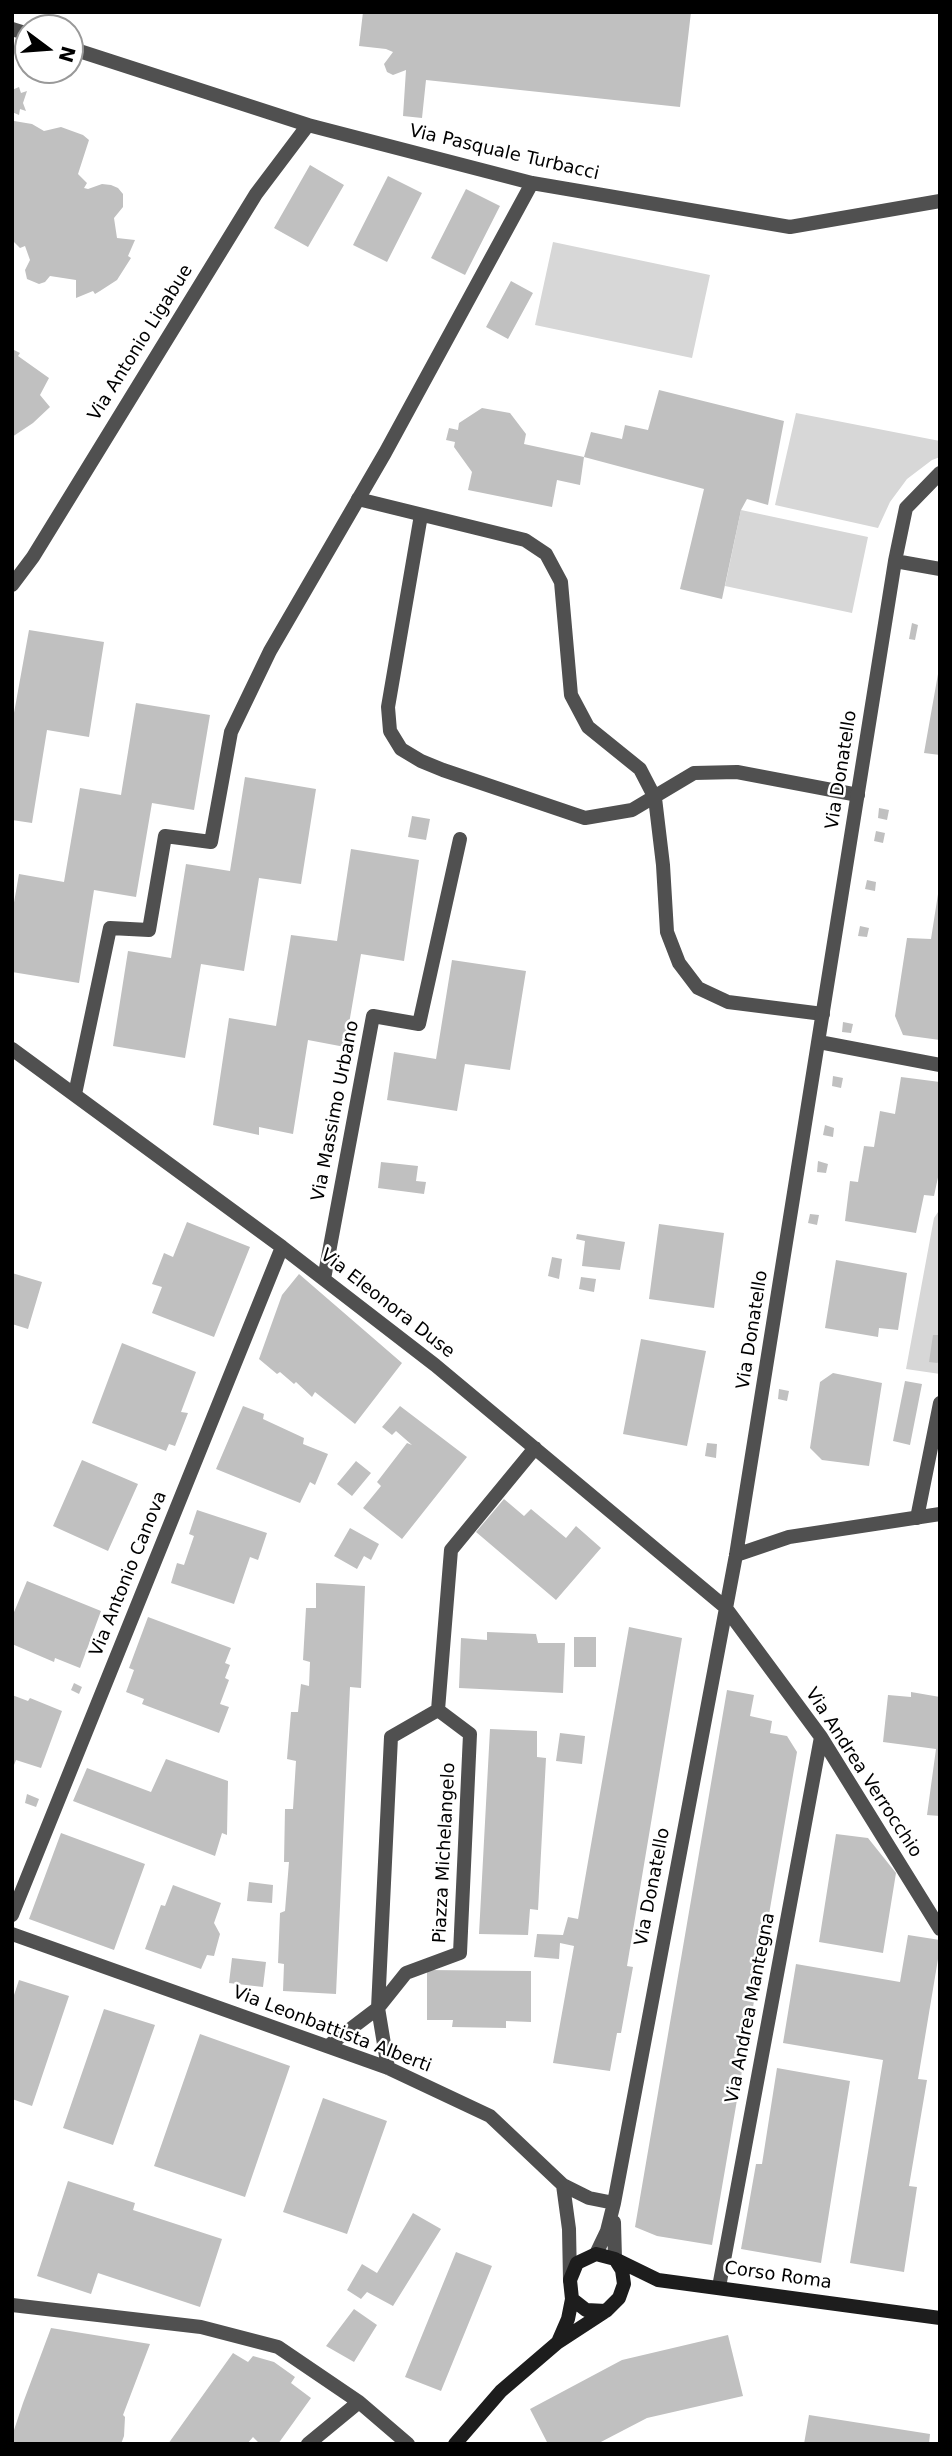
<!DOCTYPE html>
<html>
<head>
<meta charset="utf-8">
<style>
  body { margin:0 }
  #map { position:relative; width:952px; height:2456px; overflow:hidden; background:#fff; font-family:"DejaVu Sans",sans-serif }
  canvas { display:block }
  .frame { position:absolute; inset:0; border:14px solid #000; pointer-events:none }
  .north { position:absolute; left:14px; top:14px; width:70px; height:70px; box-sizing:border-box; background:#fff; border:2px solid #999; border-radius:50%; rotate:106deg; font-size:19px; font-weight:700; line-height:28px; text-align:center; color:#000 }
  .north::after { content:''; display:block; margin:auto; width:24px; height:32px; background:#000; clip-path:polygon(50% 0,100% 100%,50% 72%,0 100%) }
</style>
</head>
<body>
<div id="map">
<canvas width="952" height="2456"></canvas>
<div class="frame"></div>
<div class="north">N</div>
</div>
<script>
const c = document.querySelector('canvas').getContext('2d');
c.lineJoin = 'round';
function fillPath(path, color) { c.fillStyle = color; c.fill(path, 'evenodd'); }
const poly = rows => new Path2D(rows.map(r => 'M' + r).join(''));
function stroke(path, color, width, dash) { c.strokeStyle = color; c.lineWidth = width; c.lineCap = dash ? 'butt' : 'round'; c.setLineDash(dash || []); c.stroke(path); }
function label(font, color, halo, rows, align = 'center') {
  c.font = font + ' "DejaVu Sans",sans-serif'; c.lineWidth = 5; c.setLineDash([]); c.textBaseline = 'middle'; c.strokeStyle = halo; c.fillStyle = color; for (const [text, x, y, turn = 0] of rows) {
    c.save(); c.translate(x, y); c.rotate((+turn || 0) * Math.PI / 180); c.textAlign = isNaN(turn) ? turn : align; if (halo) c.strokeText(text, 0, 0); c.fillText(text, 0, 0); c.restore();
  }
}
fillPath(poly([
  [553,242,710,275,692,358,535,325],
  [796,413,940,441,940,457,932,460,907,479,890,502,878,528,775,505],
  [741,510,868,537,852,613,725,586],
  [940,1209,940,1374,906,1369,934,1218]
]), '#d7d7d7');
fillPath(poly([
  [363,12,691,12,680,107,426,80,422,118,403,116,406,70,393,75,387,72,384,64,393,52,386,49,359,46],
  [19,87,21,93,27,91,23,103,26,111,20,109,19,115,12,112,12,90],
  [14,121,32,124,44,131,61,127,83,135,89,140,78,174,87,183,84,188,88,189,102,184,111,185,118,188,123,194,123,207,114,218,117,238,135,240,128,256,131,258,117,280,100,291,95,294,93,291,76,298,76,280,50,276,45,282,39,284,27,279,25,270,30,260,25,246,20,248,12,240,12,122],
  [310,165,344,185,308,247,274,228],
  [388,176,422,193,387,262,353,245],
  [466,189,500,206,465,275,431,258],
  [511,281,533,293,508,339,486,327],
  [12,349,20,353,18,356,49,378,40,395,50,407,33,423,12,437],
  [659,390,784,421,768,505,747,499,741,510,722,599,680,589,704,489,584,457,591,432,622,439,625,425,648,430],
  [482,408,510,413,526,434,524,444,584,457,580,485,557,480,552,507,468,490,472,472,454,447,455,442,446,440,449,428,458,430,459,423],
  [912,623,918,625,915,640,909,639],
  [29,630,104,642,89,737,47,730,32,823,12,820,12,724],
  [938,674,940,674,940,755,924,753],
  [136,703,210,715,194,810,152,803,136,897,94,890,79,983,12,972,12,914,19,874,64,882,80,788,121,795],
  [245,777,316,789,301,884,259,878,244,971,201,964,185,1058,113,1046,128,951,171,958,186,864,230,871],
  [879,808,889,810,887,820,878,818],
  [412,816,430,819,426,840,408,837],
  [876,831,885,833,883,843,874,841],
  [351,849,419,860,404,961,361,954,345,1047,308,1040,293,1134,259,1127,259,1135,213,1125,229,1018,276,1026,291,935,337,941],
  [867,880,876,882,875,891,865,889],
  [938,894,940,894,940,1040,903,1035,895,1016,907,938,931,939],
  [860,926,869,928,867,937,858,936],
  [452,960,526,971,510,1070,465,1064,457,1111,387,1100,394,1052,436,1059],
  [843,1022,853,1024,851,1033,842,1032],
  [833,1076,843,1078,841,1088,832,1086],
  [901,1077,940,1082,940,1168,934,1196,924,1195,916,1233,845,1221,850,1181,858,1182,864,1146,874,1147,880,1111,895,1114],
  [825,1125,834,1128,833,1137,823,1135],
  [818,1161,828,1164,826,1173,817,1172],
  [381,1162,418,1166,416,1181,426,1182,424,1194,378,1188],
  [810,1214,819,1215,817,1225,808,1223],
  [187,1222,250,1247,214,1337,152,1313,162,1287,152,1284,164,1253,173,1257],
  [659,1224,724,1233,714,1308,649,1299],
  [577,1234,625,1242,620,1270,582,1266,585,1241,576,1239],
  [552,1257,562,1259,559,1279,548,1276],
  [836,1260,907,1273,898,1330,879,1328,878,1337,825,1328],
  [12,1273,42,1282,28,1329,12,1324],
  [299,1274,402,1363,355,1424,315,1392,312,1397,296,1382,294,1384,280,1372,277,1374,259,1359,282,1295],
  [581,1277,596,1279,594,1292,579,1289],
  [933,1335,940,1335,940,1361,937,1363,929,1362],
  [641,1339,706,1351,687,1446,623,1434],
  [122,1343,196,1372,181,1412,188,1413,175,1446,169,1444,166,1451,92,1423],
  [833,1373,882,1383,869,1466,822,1460,810,1448,820,1382],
  [905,1381,922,1384,910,1445,893,1441],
  [779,1389,789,1391,787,1401,778,1399],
  [243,1406,264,1414,263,1419,304,1438,303,1444,328,1454,315,1485,310,1482,300,1503,216,1469],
  [400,1406,467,1457,402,1539,363,1508,381,1486,377,1482,407,1443,412,1445,396,1431,392,1435,382,1427],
  [707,1443,717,1444,716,1458,705,1456],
  [82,1460,138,1484,108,1551,53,1526],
  [356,1461,371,1473,352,1496,337,1484],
  [504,1499,524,1516,531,1509,566,1538,576,1526,601,1548,556,1600,476,1532],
  [197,1510,267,1533,258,1560,250,1557,234,1604,171,1583,177,1563,184,1565,194,1536,189,1534],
  [350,1528,379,1544,371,1560,364,1556,357,1569,334,1556],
  [27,1581,101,1611,80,1668,55,1658,54,1662,12,1644,12,1617],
  [316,1583,365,1586,361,1688,350,1687,336,1994,283,1991,284,1964,278,1963,280,1913,285,1911,289,1862,284,1862,285,1809,293,1809,296,1761,287,1759,291,1712,298,1712,301,1684,309,1686,310,1662,303,1660,306,1608,316,1608],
  [148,1617,231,1648,225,1663,230,1665,225,1678,229,1680,220,1704,229,1707,219,1733,142,1704,144,1699,126,1692,134,1670,129,1668],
  [629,1627,682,1638,627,1966,633,1967,621,2033,617,2033,610,2071,553,2063,574,1946,560,1943,559,1959,534,1957,537,1934,563,1935,568,1917,578,1919],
  [487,1632,536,1634,538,1643,565,1643,563,1693,459,1688,461,1638,487,1640],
  [574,1637,596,1637,596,1667,574,1667],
  [74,1683,82,1687,79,1694,71,1690],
  [727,1690,754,1695,750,1716,772,1721,770,1733,787,1736,797,1752,712,2245,657,2236,635,2227],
  [911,1692,940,1697,940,1816,927,1815,936,1749,883,1742,888,1695,911,1697],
  [12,1695,28,1701,30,1698,62,1711,41,1768,16,1760,14,1765,12,1764],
  [490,1729,537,1731,537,1757,546,1758,538,1910,530,1909,528,1935,479,1934],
  [560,1733,585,1736,582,1764,556,1761],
  [166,1759,228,1781,227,1835,222,1833,215,1856,73,1801,87,1768,151,1792],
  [27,1794,39,1799,36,1807,25,1803],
  [61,1833,145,1864,114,1950,29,1919],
  [836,1834,868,1838,896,1873,883,1953,819,1942],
  [249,1882,273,1885,272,1903,247,1901],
  [173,1885,221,1903,214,1923,220,1934,214,1956,207,1955,201,1969,145,1949,161,1905,165,1906],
  [908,1935,940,1940,940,1947,918,2079,927,2080,909,2186,917,2187,904,2272,850,2263,883,2060,783,2043,796,1964,900,1982],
  [232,1958,266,1962,263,1987,229,1983],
  [427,1970,531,1971,531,2022,506,2021,506,2028,452,2027,453,2020,427,2020],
  [19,1980,69,1996,32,2106,12,2099,12,2001],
  [104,2009,155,2025,113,2145,63,2128],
  [200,2034,290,2066,245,2197,154,2166],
  [777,2068,850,2081,821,2263,741,2249,756,2164,762,2164],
  [323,2098,387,2121,347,2234,283,2212],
  [68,2181,135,2203,133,2210,222,2239,200,2307,98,2273,91,2294,37,2276],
  [413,2213,441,2229,393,2306,367,2292,361,2299,347,2290,362,2264,377,2273],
  [456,2252,492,2266,441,2391,405,2377],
  [354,2309,377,2325,354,2362,326,2346],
  [51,2328,150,2344,123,2415,125,2417,124,2436,121,2444,12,2444,12,2436,23,2403],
  [728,2335,743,2396,647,2418,597,2444,548,2444,530,2409,622,2360],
  [233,2353,248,2362,253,2356,274,2362,295,2377,291,2383,311,2398,278,2444,260,2444,253,2437,247,2444,168,2444],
  [809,2415,930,2434,929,2444,804,2444]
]), '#c0c0c0');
stroke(poly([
  [358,499,525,540,546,554,561,582,571,695,588,727,640,769,655,798,663,865,667,932,679,963,698,988,728,1002,823,1014],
  [421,515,388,707,390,731,401,749,421,761,443,770,585,818,632,810,694,773,737,772,858,795]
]), '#505050', 14);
stroke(poly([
  [12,29,28,34],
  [70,48,308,125,532,183,790,227,940,201],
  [895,561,940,569],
  [12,585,33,557,256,194,308,125],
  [819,1042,940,1065],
  [12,1049,282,1247,435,1365,725,1607,821,1737,940,1929],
  [75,1094,110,928,149,930,165,836,211,842,231,732,270,651,385,453,532,183],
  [324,1279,373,1016,419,1024,460,839],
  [917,1518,940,1403],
  [736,1555,789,1537,940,1514],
  [438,1710,451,1550,535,1448],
  [12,1915,282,1247],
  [12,1934,388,2068,490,2116,563,2185,589,2198,614,2203],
  [328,2046,378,2008,406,1973,460,1953,470,1734,438,1710],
  [388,2068,378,2008,391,1737,438,1710],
  [563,2185,569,2229,570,2280],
  [614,2222,615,2259],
  [596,2254,607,2231,614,2203,736,1555,895,561,906,508,940,473],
  [719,2287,821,1737],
  [12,2305,201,2327,278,2347,359,2402,408,2444],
  [308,2444,359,2402]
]), '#505050', 14);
stroke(poly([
  [596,2254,615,2259,622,2270,624,2284,619,2298,606,2311,586,2310,572,2299,570,2280,577,2263,596,2254],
  [615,2259,658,2280,940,2318],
  [558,2342,568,2319,572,2299],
  [455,2444,501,2391,557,2343,606,2311]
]), '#1d1d1d', 14);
label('18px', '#000', '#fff', [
  ["Via Pasquale Turbacci",504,153,13],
  ["Via Antonio Ligabue",141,343,-58],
  ["Via Donatello",842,770,-81],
  ["Via Massimo Urbano",336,1111,-79],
  ["Via Eleonora Duse",387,1304,38],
  ["Via Donatello",753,1330,-81],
  ["Via Antonio Canova",129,1574,-68],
  ["Via Andrea Verrocchio",863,1773,57],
  ["Piazza Michelangelo",445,1853,-87],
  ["Via Donatello",653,1887,-79],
  ["Via Andrea Mantegna",751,2008,-79],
  ["Via Leonbattista Alberti",332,2030,21],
  ["Corso Roma",778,2276,8]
]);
</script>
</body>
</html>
